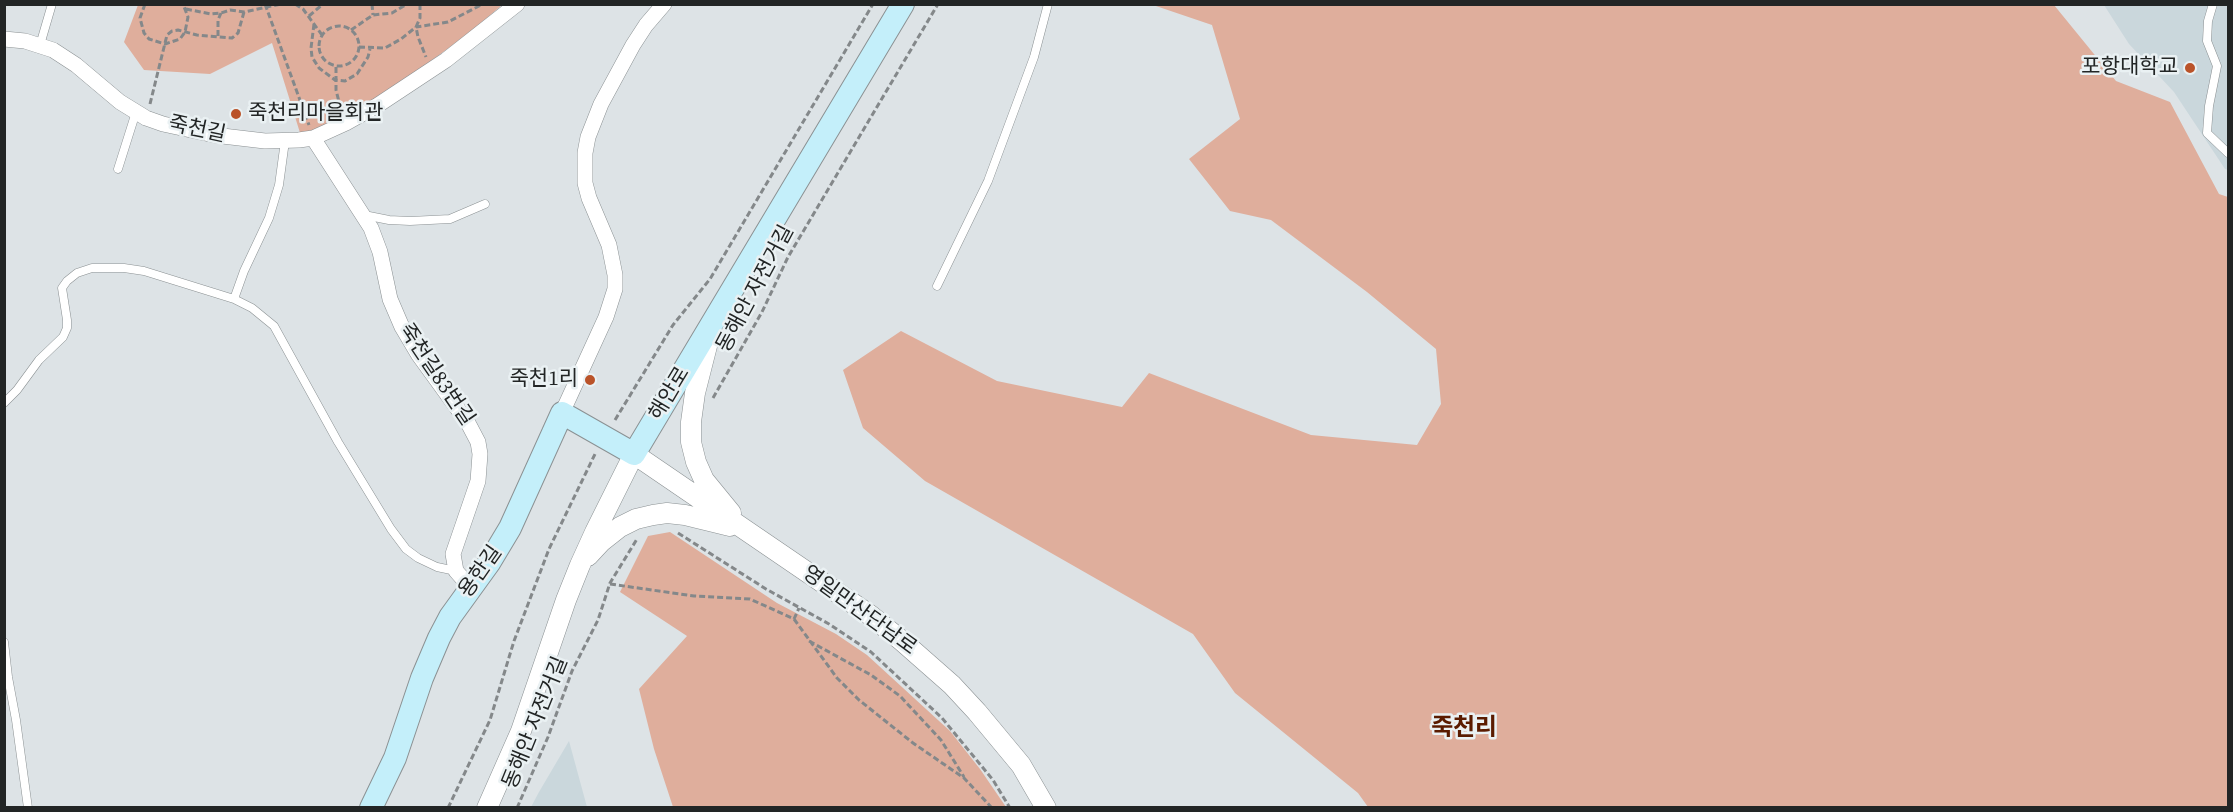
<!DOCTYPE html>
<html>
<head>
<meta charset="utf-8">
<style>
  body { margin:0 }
  #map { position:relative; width:2233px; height:812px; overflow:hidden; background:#dde3e6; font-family:"Source Serif 4",serif }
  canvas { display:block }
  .frame { position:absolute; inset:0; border:6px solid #222525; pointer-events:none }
</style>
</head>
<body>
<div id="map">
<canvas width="2233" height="812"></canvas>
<div class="frame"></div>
</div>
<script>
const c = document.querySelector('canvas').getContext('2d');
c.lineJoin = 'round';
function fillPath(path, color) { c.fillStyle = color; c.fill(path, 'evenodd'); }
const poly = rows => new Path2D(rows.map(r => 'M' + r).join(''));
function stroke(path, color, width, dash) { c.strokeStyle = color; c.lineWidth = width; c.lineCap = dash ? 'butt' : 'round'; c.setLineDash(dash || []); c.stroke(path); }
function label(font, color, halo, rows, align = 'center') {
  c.font = font + ' "Source Serif 4","Noto Sans KR",serif'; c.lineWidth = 5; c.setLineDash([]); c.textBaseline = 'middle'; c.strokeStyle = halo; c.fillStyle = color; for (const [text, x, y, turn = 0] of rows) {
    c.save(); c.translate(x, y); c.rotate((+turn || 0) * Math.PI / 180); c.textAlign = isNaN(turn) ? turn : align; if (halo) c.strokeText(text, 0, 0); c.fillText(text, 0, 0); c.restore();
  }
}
fillPath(poly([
  [2104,5,2228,5,2228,170,2225,169,2174,92,2129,44],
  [569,741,587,807,531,807,539,792]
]), '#cad7dc');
fillPath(poly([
  [138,5,502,5,468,34,377,100,328,126,301,136,272,43,210,74,144,70,124,42],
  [1153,5,2054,5,2116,81,2170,102,2219,194,2228,197,2228,807,1368,807,1358,793,1235,693,1193,634,925,481,863,428,843,370,901,331,997,381,1122,407,1149,373,1311,435,1417,445,1441,404,1436,349,1367,292,1271,220,1230,211,1189,159,1240,119,1212,25],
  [670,532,777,603,836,634,867,655,950,731,980,769,1006,807,673,807,654,749,639,689,687,636,620,592,648,536]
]), '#dfae9c');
const service = poly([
  [2213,4,2208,21,2207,41,2217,66,2209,106,2207,133,2228,153],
  [40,45,52,4],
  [118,169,136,112],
  [364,215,389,220,410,221,450,219,485,204],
  [937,286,988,181,1034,57,1048,4],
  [234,299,244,271,269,218,279,185,285,141],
  [4,403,17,390,39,360,63,337,67,328,67,320,62,288,67,281,77,273,92,268,124,268,144,271,234,299,252,308,274,326,338,442,391,529,406,549,418,558,437,567,456,571],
  [4,642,8,677,16,720,28,808]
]);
const minor = poly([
  [4,39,25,41,53,50,76,65,120,102,146,118,163,124,214,135,265,141,299,140,313,138,346,123,378,105,446,60,517,4],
  [313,138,371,228,380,252,390,299,402,327,418,354,468,423,478,442,480,454,478,481,453,554,456,571,470,587],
  [562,413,606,317,615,289,615,275,609,245,589,198,585,183,585,153,588,137,601,104,633,45,646,25,664,4]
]);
const tertiary = poly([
  [709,338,695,393,691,422,691,442,696,462,704,480,731,513],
  [588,556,601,542,620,527,636,519,653,515,667,513,685,515,730,526],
  [487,808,521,731,566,600,580,565,595,532,634,454,870,615,902,641,952,685,977,712,1021,765,1046,808]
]);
const secondary = poly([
  [371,808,395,758,422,678,439,638,450,617,489,563,510,528,562,413,634,454,903,4]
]);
stroke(service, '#8b9193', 9);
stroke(minor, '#8b9193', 16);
stroke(tertiary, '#8b9193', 21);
stroke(secondary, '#8b9193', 24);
stroke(poly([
  [145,4,140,18,144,33,149,39,165,44,180,39,185,32,188,17,183,4],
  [265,4,309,125],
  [295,4,303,9,322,35],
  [372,4,373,15],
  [420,4,420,18,416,27,418,37,426,57],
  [186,9,211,14,221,13,230,10,244,12,281,4],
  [309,16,323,4],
  [314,24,311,48,312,57,319,68,335,80,345,81,357,74,368,57,370,49],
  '319 46a20 20 0 1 1 40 0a20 20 0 1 1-40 0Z',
  [351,30,373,15,392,13,407,4],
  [218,36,218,20,221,13],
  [359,47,385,48,401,39,416,27,448,22,483,4],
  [336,67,336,90,341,110],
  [150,104,167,35,172,31,178,30,197,35,232,38,238,33,244,12],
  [713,398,762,312,788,257,938,4],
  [615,420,673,325,710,279,873,4],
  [678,533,766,589,829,624,871,652,942,718,993,780,1010,808],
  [610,584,694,596,750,599,794,619,799,608],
  [794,619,837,678,859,700,913,743,964,778,992,808],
  [809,641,871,675,900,696,941,740,964,777],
  [448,808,490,720,514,641,549,549,596,452],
  [517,808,548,737,572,671,598,620,610,583,637,539]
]), '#84888a', 3, [6, 3]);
stroke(service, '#fff', 8);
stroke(minor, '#fff', 15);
stroke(tertiary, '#fff', 20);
stroke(secondary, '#c4effa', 22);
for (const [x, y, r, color] of [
  [2190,68,6,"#ba5329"],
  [236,114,6,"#ba5329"],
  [590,380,6,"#ba5329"]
]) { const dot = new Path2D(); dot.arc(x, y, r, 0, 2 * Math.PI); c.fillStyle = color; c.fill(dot); stroke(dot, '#eaf1f3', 2); }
label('21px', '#222525', '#eaf1f3', [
  ["포항대학교",2178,68],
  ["죽천리마을회관",248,114,"left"],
  ["죽천1리",578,380]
], 'right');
label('21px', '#222525', '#eaf1f3', [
  ["죽천길",197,130,12],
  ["동해안 자전거길",756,289,-62],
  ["죽천길83번길",436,375,56],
  ["해안로",670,394,-59],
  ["용한길",481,572,-55],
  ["영일만산단남로",859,611,36],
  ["동해안 자전거길",536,723,-68]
]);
label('bold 24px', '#5a1b00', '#eaf1f3', [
  ["죽천리",1464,729]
]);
</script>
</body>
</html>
